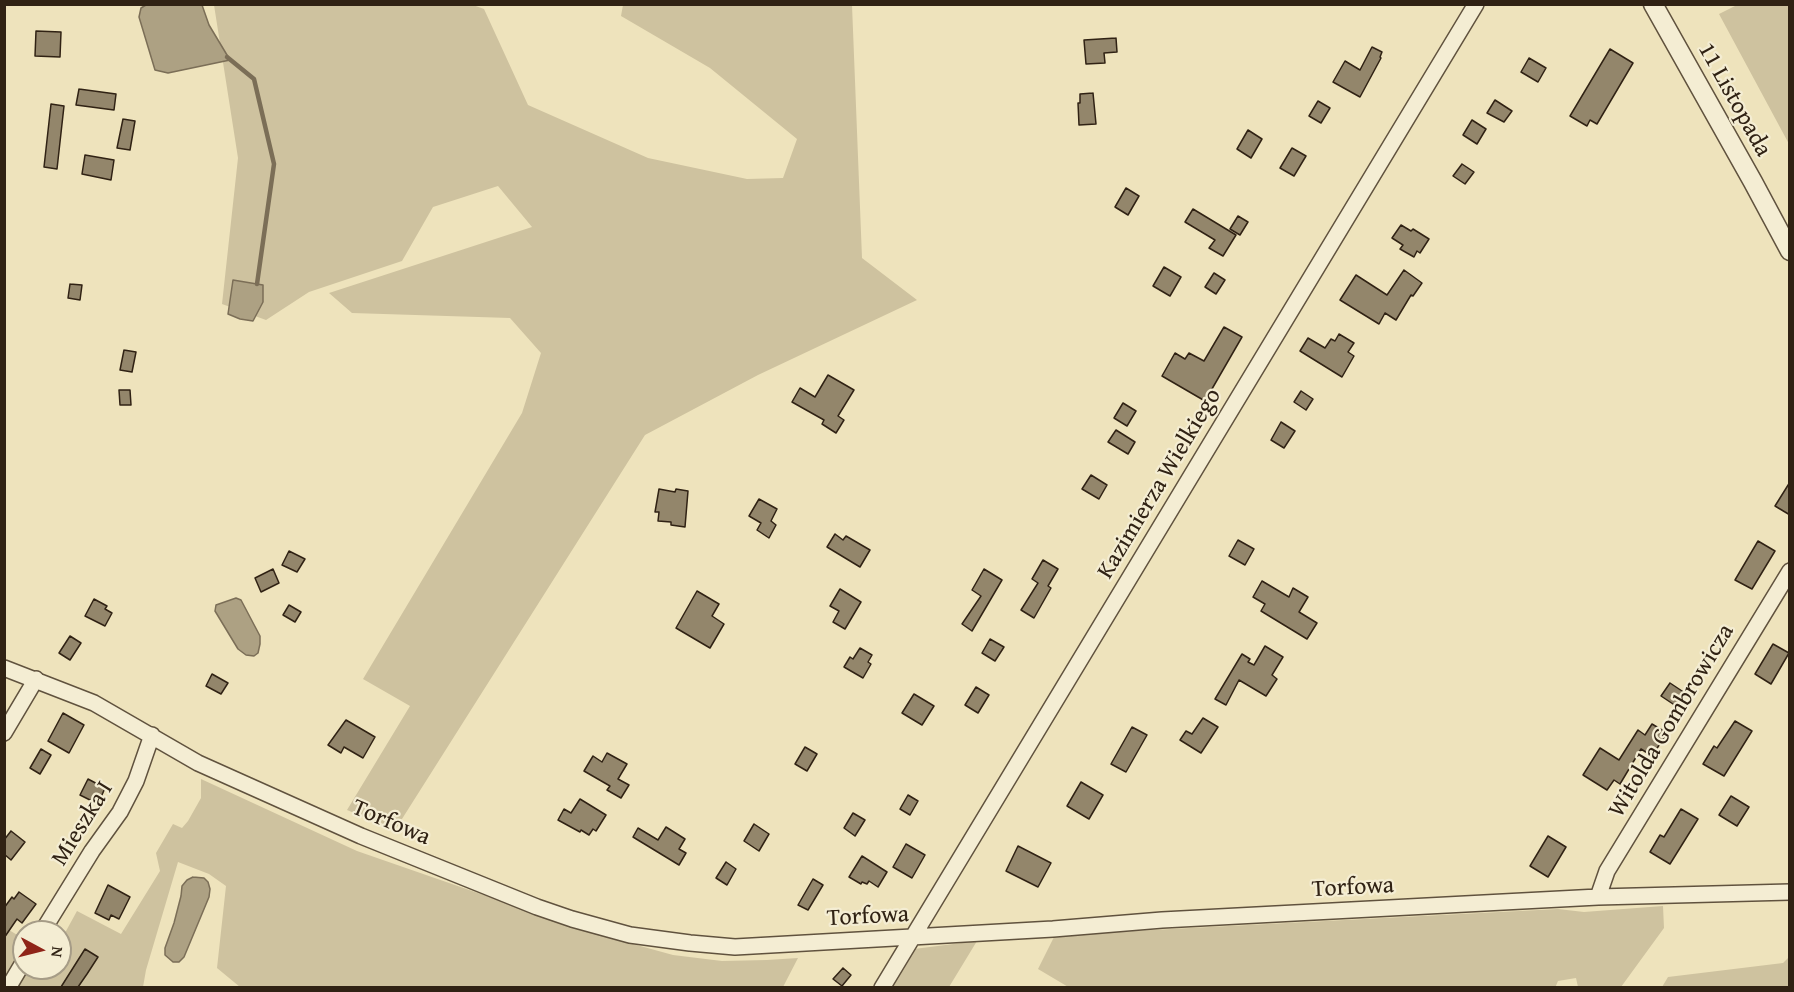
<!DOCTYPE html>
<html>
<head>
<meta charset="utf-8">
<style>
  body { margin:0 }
  #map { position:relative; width:1794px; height:992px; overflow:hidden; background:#eee3bc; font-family:"Gentium Book Plus",serif }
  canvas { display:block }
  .frame { position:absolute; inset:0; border:6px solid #302214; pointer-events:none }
  .north { position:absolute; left:12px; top:920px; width:60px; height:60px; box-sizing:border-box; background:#f4edd3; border:2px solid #a69c87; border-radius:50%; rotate:97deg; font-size:16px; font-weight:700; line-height:24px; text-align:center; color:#302214 }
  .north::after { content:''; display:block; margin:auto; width:21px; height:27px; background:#8f2418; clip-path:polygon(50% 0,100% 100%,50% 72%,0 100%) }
</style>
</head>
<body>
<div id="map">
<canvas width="1794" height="992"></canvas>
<div class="frame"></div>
<div class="north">N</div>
</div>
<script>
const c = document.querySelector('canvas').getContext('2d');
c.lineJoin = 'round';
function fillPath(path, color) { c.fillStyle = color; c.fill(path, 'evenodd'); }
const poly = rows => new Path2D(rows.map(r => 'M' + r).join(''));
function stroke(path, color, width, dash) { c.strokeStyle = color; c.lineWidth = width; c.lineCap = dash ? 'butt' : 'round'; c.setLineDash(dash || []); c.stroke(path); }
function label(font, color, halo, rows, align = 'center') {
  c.font = font + ' "Gentium Book Plus",serif'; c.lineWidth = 4.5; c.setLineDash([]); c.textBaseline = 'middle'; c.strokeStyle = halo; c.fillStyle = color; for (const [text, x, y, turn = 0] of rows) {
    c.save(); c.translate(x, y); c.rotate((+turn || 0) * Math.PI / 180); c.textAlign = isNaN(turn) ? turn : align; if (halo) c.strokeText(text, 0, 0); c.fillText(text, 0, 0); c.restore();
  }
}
fillPath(poly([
  [214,5,473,5,484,9,528,105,648,158,747,179,783,178,797,139,710,68,621,16,623,5,852,5,862,258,917,300,758,375,645,435,395,830,347,810,410,706,363,679,522,413,541,353,510,318,352,313,329,293,532,227,498,186,433,207,402,261,309,292,266,320,222,304,238,158],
  [1737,5,1789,5,1789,144,1719,14],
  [201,779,357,851,593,933,673,955,722,961,767,960,798,958,783,987,240,987,217,968,226,886,209,874,178,862,146,970,143,987,5,987,4,927,24,939,24,968,60,968,60,942,77,911,121,934,160,871,156,853,173,824,182,828,188,821,201,798],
  [1663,906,1664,928,1621,987,1578,987,1576,978,1558,981,1555,988,1070,988,1038,969,1055,935,1558,909,1584,912],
  [977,941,949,987,890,988,914,949],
  [1789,957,1789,987,1662,987,1668,977,1783,963]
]), '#cec29f');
const water = poly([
  [146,5,202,5,209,25,230,60,168,73,155,70,139,17,141,8,146,5],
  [233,280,263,285,263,302,253,321,240,319,228,314,233,280],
  [236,598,241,600,260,636,260,644,258,653,254,656,246,655,238,649,215,611,216,605,236,598],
  [193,877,204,878,208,882,210,889,209,897,184,957,179,962,173,962,165,955,165,948,174,923,181,896,182,886,187,880,193,877]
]);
fillPath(water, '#ada183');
stroke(water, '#7b6e57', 1.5);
stroke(poly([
  [227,57,254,79,274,164,257,284]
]), '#7b6e57', 4.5);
const building = poly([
  [36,31,61,32,60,57,35,56,36,31],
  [1116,38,1117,52,1104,53,1105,63,1086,64,1084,40,1116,38],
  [1372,47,1382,52,1380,57,1381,58,1360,97,1333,82,1345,61,1360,70,1372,47],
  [1610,49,1633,63,1597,124,1590,120,1587,126,1570,116,1610,49],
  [1529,58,1546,68,1538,82,1521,72,1529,58],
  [79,89,116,94,114,110,76,105,79,89],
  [1093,93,1096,124,1079,125,1078,103,1080,103,1080,94,1093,93],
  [1495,100,1512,111,1504,122,1487,113,1495,100],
  [1318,101,1330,108,1321,123,1309,116,1318,101],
  [51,104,64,106,57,169,44,167,51,104],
  [123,119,135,121,130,150,117,148,123,119],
  [1472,120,1486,129,1477,144,1463,135,1472,120],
  [1248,130,1262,139,1251,158,1237,149,1248,130],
  [1292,148,1306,156,1294,176,1280,168,1292,148],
  [85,155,114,160,111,180,82,174,85,155],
  [1462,164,1474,172,1465,184,1453,176,1462,164],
  [1126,188,1139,196,1128,215,1115,207,1126,188],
  [1193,209,1236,235,1223,256,1209,248,1215,240,1185,222,1193,209],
  [1238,216,1248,222,1240,235,1230,229,1238,216],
  [1401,225,1411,231,1413,229,1429,239,1420,253,1417,251,1414,257,1400,249,1403,245,1392,238,1401,225],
  [1164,267,1181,277,1170,296,1153,286,1164,267],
  [1404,270,1422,283,1413,296,1411,295,1396,320,1385,313,1379,324,1340,300,1356,275,1387,295,1404,270],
  [1214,273,1225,280,1216,294,1205,287,1214,273],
  [70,284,82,285,80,300,68,298,70,284],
  [1224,327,1242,337,1205,401,1162,376,1175,353,1185,359,1189,353,1204,361,1224,327],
  [1339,334,1354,343,1348,352,1354,356,1342,377,1300,351,1308,338,1325,348,1331,339,1335,341,1339,334],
  [124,350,136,352,132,372,120,370,124,350],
  [828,375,854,390,838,416,844,420,836,433,822,424,824,420,792,402,800,388,815,397,828,375],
  [119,390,130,390,131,405,120,405,119,390],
  [1301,391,1313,399,1306,410,1294,402,1301,391],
  [1123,403,1136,411,1127,426,1114,418,1123,403],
  [1281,422,1295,431,1284,448,1271,440,1281,422],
  [1116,430,1135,442,1128,454,1108,442,1116,430],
  [1091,475,1107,485,1099,499,1082,489,1091,475],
  [1790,482,1790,515,1775,506,1790,482],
  [659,489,675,492,676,489,688,491,685,527,671,525,671,522,658,521,659,512,655,512,659,489],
  [759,499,777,509,771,521,776,525,769,538,757,530,761,523,749,516,759,499],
  [835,534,843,540,846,536,870,550,860,567,827,547,835,534],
  [1238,540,1254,549,1245,565,1229,556,1238,540],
  [1758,541,1775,551,1752,589,1735,580,1758,541],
  [289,551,305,559,297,572,282,565,289,551],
  [1043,560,1058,569,1048,586,1051,588,1034,618,1021,610,1038,583,1032,579,1043,560],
  [273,569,279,583,261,592,255,578,273,569],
  [984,569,1002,580,972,631,962,624,981,596,972,590,984,569],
  [1262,581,1289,597,1293,588,1308,597,1299,612,1317,623,1307,639,1261,611,1265,604,1253,597,1262,581],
  [840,589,861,602,845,629,833,622,839,611,830,606,840,589],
  [697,591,719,604,712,616,724,624,710,648,676,628,697,591],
  [94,599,107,606,105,609,112,613,105,626,85,616,94,599],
  [289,605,301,612,295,622,283,615,289,605],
  [70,636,81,643,70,660,59,653,70,636],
  [990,639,1004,647,995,661,982,653,990,639],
  [1773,644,1789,653,1771,684,1755,674,1773,644],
  [1265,646,1283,657,1272,675,1277,679,1266,696,1239,680,1226,705,1215,699,1242,654,1250,659,1248,662,1254,665,1265,646],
  [860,648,872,655,868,662,871,664,863,678,844,667,850,657,853,659,860,648],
  [212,674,228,683,221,694,206,686,212,674],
  [1670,683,1685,693,1676,706,1661,696,1670,683],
  [976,687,989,695,978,713,965,705,976,687],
  [914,694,934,706,922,725,902,713,914,694],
  [63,713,84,725,69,753,48,741,63,713],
  [1203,718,1218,727,1201,753,1180,740,1186,731,1192,734,1203,718],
  [346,720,375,737,363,758,344,747,341,753,328,745,346,720],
  [1735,721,1752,731,1724,776,1703,764,1714,746,1717,748,1735,721],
  [1652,724,1667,733,1652,756,1641,749,1620,784,1614,780,1607,790,1583,775,1600,748,1619,760,1638,730,1645,735,1652,724],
  [1132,727,1147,735,1126,772,1111,764,1132,727],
  [805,747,817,754,807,771,795,764,805,747],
  [41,749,51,755,40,774,30,768,41,749],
  [607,753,627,764,618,779,629,785,621,798,607,790,610,786,584,771,593,756,602,762,607,753],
  [88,779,105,788,98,804,80,795,88,779],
  [1081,782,1103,795,1089,819,1067,806,1081,782],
  [908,795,918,801,910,815,900,809,908,795],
  [1731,796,1749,807,1737,826,1719,815,1731,796],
  [580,799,606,815,596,831,593,829,589,835,581,830,580,832,558,820,564,809,571,813,580,799],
  [1681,809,1698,819,1670,864,1650,852,1660,835,1664,837,1681,809],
  [853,813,865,820,855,836,844,828,853,813],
  [754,824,769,834,759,851,744,841,754,824],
  [666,827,685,839,679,849,686,853,679,865,633,837,638,828,658,840,666,827],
  [11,831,25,842,11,860,4,854,4,840,11,831],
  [1548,836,1566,847,1548,877,1530,866,1548,836],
  [906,844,925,855,912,878,893,867,906,844],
  [1018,846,1051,863,1038,887,1006,871,1018,846],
  [862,856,887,872,878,887,869,881,867,884,862,882,861,884,849,877,862,856],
  [726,862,736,869,727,885,716,878,726,862],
  [813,879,823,885,808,910,798,905,813,879],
  [108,885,130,897,119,919,111,915,109,920,95,913,108,885],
  [19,892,36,904,22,923,17,919,4,938,4,908,12,897,14,899,19,892],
  [85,949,98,957,87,974,78,987,61,987,85,949],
  [843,968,851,975,842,986,833,979,843,968]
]);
fillPath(building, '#93866b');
stroke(building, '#302214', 1.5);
const minor = poly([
  [4,668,94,703,198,763,361,836,537,907,572,919,630,935,690,943,735,947,1053,929,1162,920,1598,897,1790,892],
  [4,733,36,679],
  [1598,897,1607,871,1790,571],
  [42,932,92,851,120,812,136,781,152,735],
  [8,988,24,961],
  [882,988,1476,4]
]);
const tertiary = poly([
  [1653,4,1753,182,1790,251]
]);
stroke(minor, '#60523e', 18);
stroke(tertiary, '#60523e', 21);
stroke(minor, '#f4edd3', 15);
stroke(tertiary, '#f4edd3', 18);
label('24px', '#302214', '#f4edd3', [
  ["11 Listopada",1734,100,61],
  ["Kazimierza Wielkiego",1160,484,-59],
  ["Witolda Gombrowicza",1672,721,-59],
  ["Torfowa",391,823,23],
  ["Mieszka I",83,824,-58],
  ["Torfowa",1353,888,-3],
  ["Torfowa",868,917,-3]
]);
</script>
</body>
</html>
